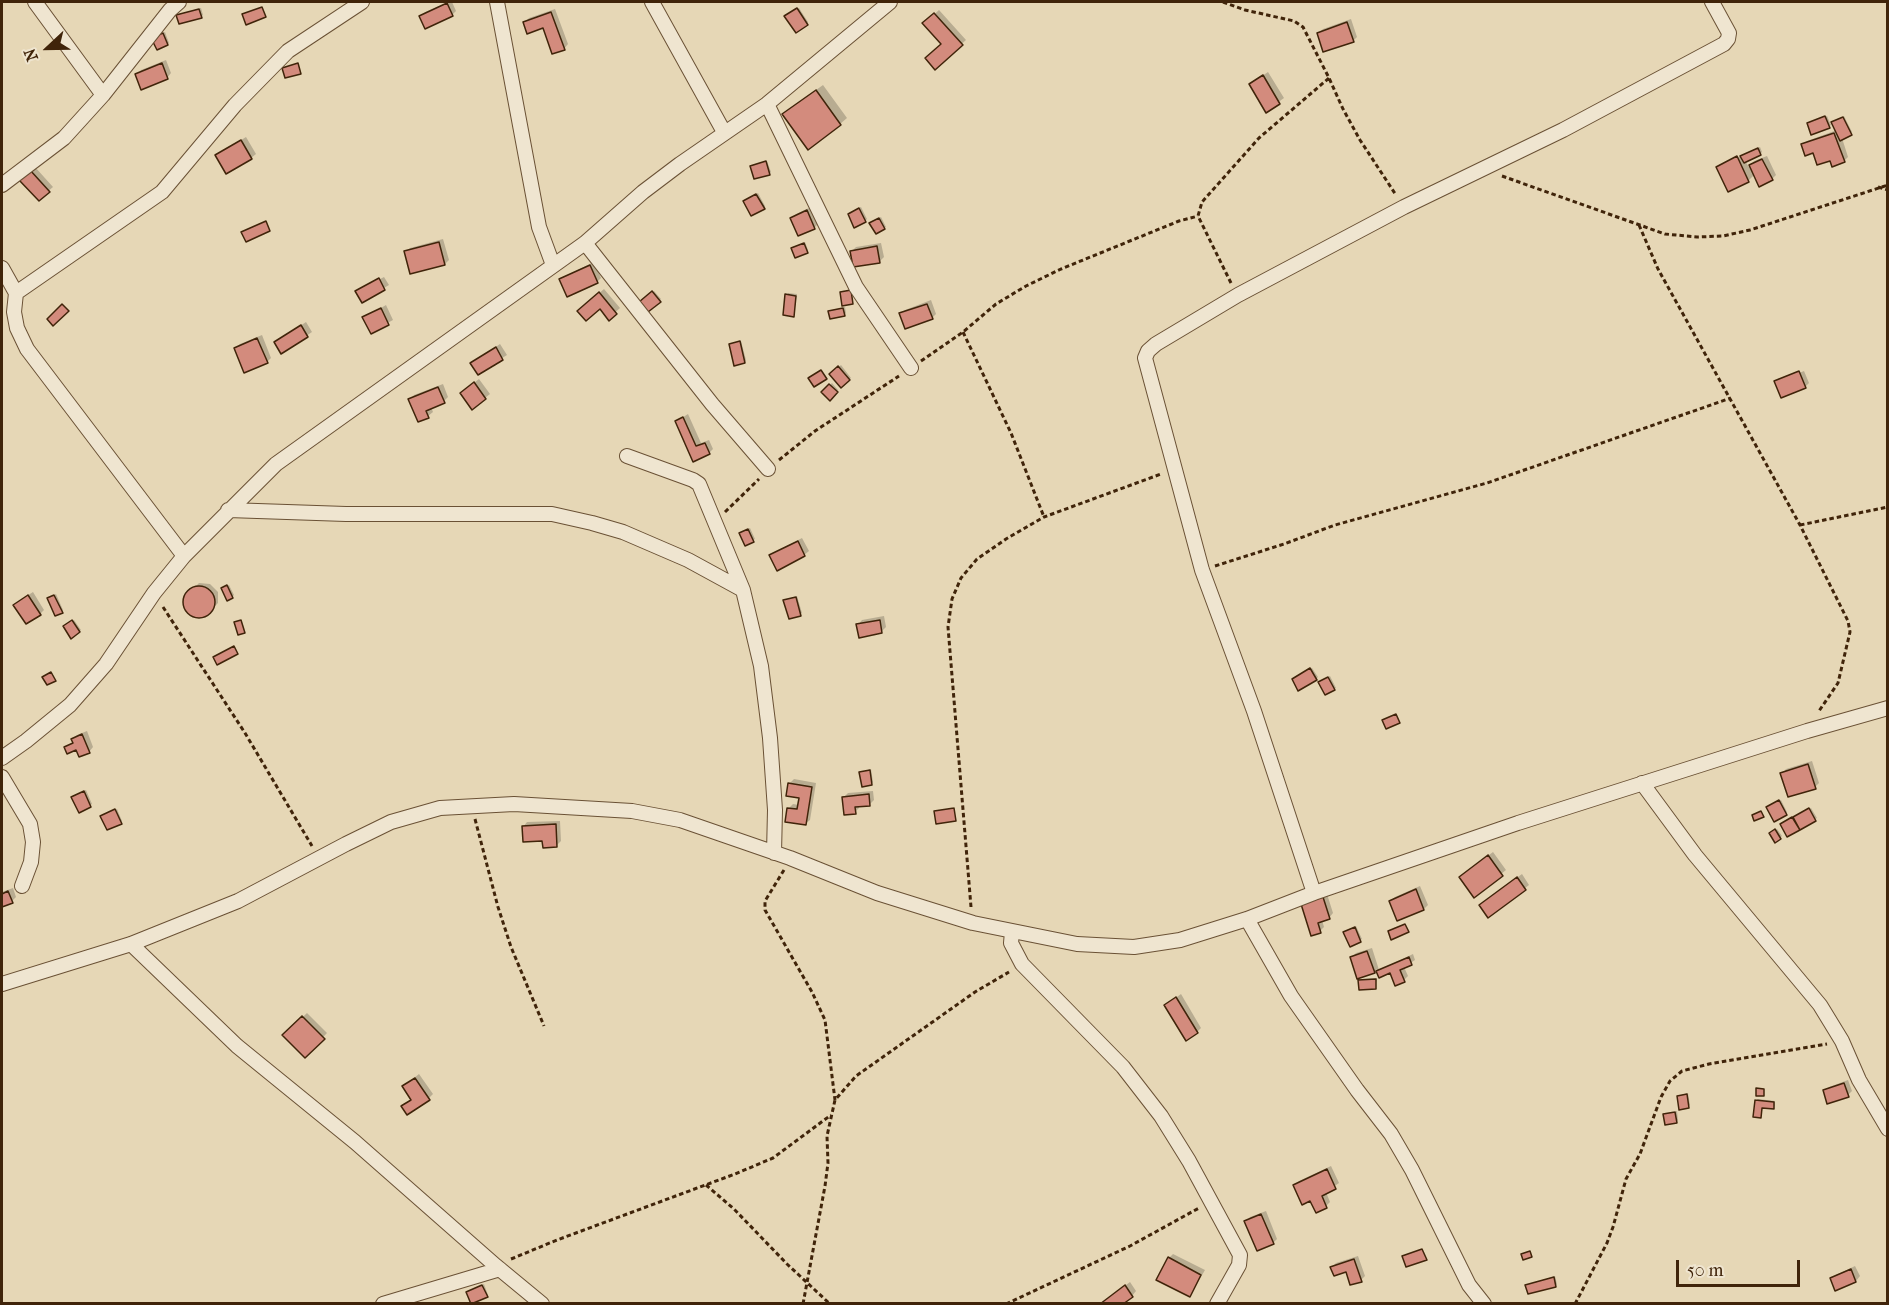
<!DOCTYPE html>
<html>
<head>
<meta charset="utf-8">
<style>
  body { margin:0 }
  #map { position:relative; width:1889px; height:1305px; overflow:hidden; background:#e6d7b6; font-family:"IM FELL French Canon",serif }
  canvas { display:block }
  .frame { position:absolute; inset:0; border:3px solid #40240a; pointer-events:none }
  .north { position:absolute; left:18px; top:18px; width:60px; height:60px; -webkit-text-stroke:4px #efe5d0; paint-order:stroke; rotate:248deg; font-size:16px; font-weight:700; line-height:24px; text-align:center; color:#40240a }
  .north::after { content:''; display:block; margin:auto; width:21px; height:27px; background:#40240a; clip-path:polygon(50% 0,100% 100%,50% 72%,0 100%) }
  .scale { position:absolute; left:1676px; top:1260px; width:124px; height:27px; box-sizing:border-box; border:3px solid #40240a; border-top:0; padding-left:8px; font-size:18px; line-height:21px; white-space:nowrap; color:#40240a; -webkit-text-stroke:4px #efe5d0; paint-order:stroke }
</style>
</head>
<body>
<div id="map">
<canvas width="1889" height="1305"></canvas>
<div class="frame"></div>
<div class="north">N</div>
<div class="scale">50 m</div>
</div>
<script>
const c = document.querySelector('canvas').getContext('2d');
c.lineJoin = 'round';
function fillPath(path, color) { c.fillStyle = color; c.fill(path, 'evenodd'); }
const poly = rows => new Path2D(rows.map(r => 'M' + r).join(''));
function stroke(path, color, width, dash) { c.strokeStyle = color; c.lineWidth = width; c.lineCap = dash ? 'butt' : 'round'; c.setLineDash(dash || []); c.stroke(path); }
fillPath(poly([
  [449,2,452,2,456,11,452,15,421,16,425,12],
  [201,8,203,15,201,17,178,15],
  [799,8,808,22,807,24,788,15],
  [555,9,568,44,564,49,544,26,525,22,529,18],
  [939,10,966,40,935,68,942,44,924,24],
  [1351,19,1357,37,1353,41,1318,33,1323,29],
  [165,32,169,43,168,44,155,36],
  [166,60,171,73,167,78,137,75,141,70],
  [1268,72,1284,98,1266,111,1250,84],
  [823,85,847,118,840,124,791,108],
  [1827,116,1831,125,1829,126,1811,122],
  [1844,116,1852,132,1842,138,1848,157,1844,161,1831,159,1803,145,1807,141,1837,130,1834,121],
  [246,137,256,154,251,158,217,155],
  [1760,147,1762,152,1760,154,1745,161,1749,167,1754,161,1767,156,1776,175,1772,179,1755,174,1749,180,1729,190,1718,167],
  [767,161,771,172,769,174,752,166],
  [35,167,53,187,39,199,21,180],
  [758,193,765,206,764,208,746,200],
  [811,207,818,224,814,228,792,218,796,214],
  [861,207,867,219,865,221,851,212],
  [881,217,886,227,884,228,873,222],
  [443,239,449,260,445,264,406,252,410,248],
  [805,242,808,250,807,252,792,248],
  [881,243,884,257,880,261,852,251,856,247],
  [594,262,601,278,597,282,561,280,565,276],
  [384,277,389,285,362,301,359,290],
  [604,289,620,308,609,318,600,307,583,307],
  [654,291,661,299,648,310,641,302],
  [788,293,797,294,793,315,787,295],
  [931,300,936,314,932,318,901,314,905,310],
  [386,305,393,320,371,332,364,318],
  [845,307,846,313,844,315,830,311],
  [306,322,312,332,282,352,276,342],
  [262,335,271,358,267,362,235,348,240,344],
  [741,341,746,360,745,362,731,344],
  [500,344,507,355,478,373,472,363],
  [841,365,851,378,841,386,831,374],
  [1804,371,1809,383,1805,387,1776,381,1779,378,1779,381],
  [479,379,490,394,472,408,466,389],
  [832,383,838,390,830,399,823,392],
  [443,384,448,397,444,401,431,407,433,412,428,416,419,420,410,400,414,395],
  [688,414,701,443,709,440,713,449,709,453,694,460,677,421],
  [750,528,755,539,746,544,742,532],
  [802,538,809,551,804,555,771,556,775,552],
  [199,583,210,584,218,592,218,603,205,616,193,616,186,608,186,596],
  [229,585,234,595,232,597,225,587],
  [33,592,44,610,40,614,19,601],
  [56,594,63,610,62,612,51,597],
  [797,596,802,613,800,614,787,599],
  [884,616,886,627,882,631,858,625,862,620],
  [74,620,81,630,79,631,66,625],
  [1312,668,1318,677,1316,679,1295,678],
  [1330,676,1336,688,1334,689,1322,680],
  [87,731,93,747,89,752,66,747,74,741,73,739,77,735],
  [1812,761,1819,783,1815,787,1782,774,1786,769],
  [871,769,873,782,872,784,861,772],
  [794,779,816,783,810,820,805,824,789,808,793,804,799,805,801,796,790,783],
  [86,790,92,804,80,811,75,795],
  [873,791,874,800,870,804,859,805,859,808,855,812,844,797,848,793],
  [1781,800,1787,812,1786,814,1769,806],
  [1811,808,1817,818,1788,835,1783,823],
  [117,809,122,821,121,822,104,815],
  [560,821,561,841,557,845,523,827,527,822],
  [1777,829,1782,836,1776,841,1771,834],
  [1493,852,1506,870,1474,896,1465,873],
  [1522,874,1529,885,1489,916,1485,901],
  [1420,886,1428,905,1424,909,1398,919,1390,901,1395,897],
  [13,888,16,897,12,901,2,906,2,892],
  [1327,894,1333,913,1329,918,1322,920,1324,927,1320,931,1303,904],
  [1356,926,1362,939,1351,945,1347,930],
  [1372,948,1379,970,1413,954,1415,960,1404,967,1408,976,1404,980,1390,972,1379,976,1377,969,1374,972,1352,957,1356,953],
  [1377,978,1375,988,1360,981,1362,979],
  [1181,994,1201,1028,1197,1032,1166,1005],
  [307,1013,327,1033,305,1056,284,1035],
  [419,1074,433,1094,429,1098,407,1102,412,1099,404,1086],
  [1848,1080,1852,1091,1848,1095,1825,1091,1829,1087],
  [1688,1093,1690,1105,1688,1107,1678,1096],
  [1758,1099,1775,1101,1775,1106,1773,1107,1763,1106,1761,1117,1756,1101],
  [1677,1111,1678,1120,1676,1122,1665,1115],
  [1331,1166,1339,1183,1326,1192,1330,1202,1326,1206,1311,1199,1295,1185,1299,1181],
  [1266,1211,1277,1239,1273,1243,1246,1222,1250,1217],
  [1173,1254,1205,1270,1190,1296,1169,1258],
  [1358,1256,1365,1276,1361,1280,1347,1270,1332,1267,1336,1263],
  [1855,1266,1860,1276,1856,1281,1836,1289,1832,1279,1836,1275],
  [1555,1276,1557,1284,1556,1285,1527,1285],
  [1130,1282,1136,1291,1132,1296,1102,1303],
  [484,1284,488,1295,487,1296,469,1291]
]), '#0003');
const building = poly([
  [447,3,453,16,425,29,419,16,447,3],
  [262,7,266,17,246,25,242,14,262,7],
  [797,8,808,25,796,33,784,16,797,8],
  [199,9,202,18,179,24,176,15,199,9],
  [551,12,565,50,552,54,543,28,527,34,523,22,551,12],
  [934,13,963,45,935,70,925,58,941,44,922,23,934,13],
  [1347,22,1354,42,1323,52,1317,33,1347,22],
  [163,33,168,45,157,50,151,38,163,33],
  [162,63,168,79,141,90,135,74,162,63],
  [298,63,301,74,285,78,282,68,298,63],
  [1263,75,1280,104,1266,113,1249,84,1263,75],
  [816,90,841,125,808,150,782,114,816,90],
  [1825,116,1830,128,1811,135,1807,123,1825,116],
  [1843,117,1852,135,1840,141,1831,122,1843,117],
  [1834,133,1845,162,1832,167,1830,161,1817,165,1813,153,1805,156,1801,144,1834,133],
  [241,140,252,159,226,174,215,155,241,140],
  [1758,148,1761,155,1744,163,1740,156,1758,148],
  [1737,156,1749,182,1728,192,1716,167,1737,156],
  [1762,159,1773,180,1759,187,1749,165,1762,159],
  [766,161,770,175,754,179,750,166,766,161],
  [30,170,50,192,39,201,19,180,30,170],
  [756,194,765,209,751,216,743,201,756,194],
  [859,208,866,222,854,228,848,214,859,208],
  [807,210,815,229,798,236,790,218,807,210],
  [879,218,885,229,876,234,869,223,879,218],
  [266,221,270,231,246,242,241,232,266,221],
  [439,242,445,265,410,274,404,251,439,242],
  [804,243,808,253,795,258,791,248,804,243],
  [877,246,880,263,853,267,850,251,877,246],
  [590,265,598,283,567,297,559,279,590,265],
  [379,278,385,290,362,303,355,291,379,278],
  [851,290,853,304,842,306,840,292,851,290],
  [652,291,661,302,648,312,639,302,652,291],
  [599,292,617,314,609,321,600,309,586,321,577,311,599,292],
  [785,294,796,296,794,317,783,315,785,294],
  [62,304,69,311,53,326,47,319,62,304],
  [927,304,933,319,905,329,899,313,927,304],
  [381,308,389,325,371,334,362,317,381,308],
  [843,308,845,316,830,319,828,311,843,308],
  [301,325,308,337,281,354,274,342,301,325],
  [257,338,268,363,244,373,234,348,257,338],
  [740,341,745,363,734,366,729,344,740,341],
  [496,347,503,360,478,375,470,363,496,347],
  [838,366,850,380,841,388,829,374,838,366],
  [821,370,827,379,814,387,808,378,821,370],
  [1799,371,1806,388,1781,398,1774,381,1799,371],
  [474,382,486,399,472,410,460,393,474,382],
  [829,384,838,392,830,401,821,392,829,384],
  [438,387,445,403,426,411,429,418,418,422,408,399,438,387],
  [683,417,696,446,705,443,710,454,693,462,675,421,683,417],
  [748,529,754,542,745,546,739,533,748,529],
  [798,541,805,556,777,571,769,555,798,541],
  [227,585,233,598,227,601,221,588,227,585],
  '183 602a16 16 0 1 1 32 0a16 16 0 1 1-32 0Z',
  [28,595,41,615,26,624,13,605,28,595],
  [54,595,63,613,55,616,47,598,54,595],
  [796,597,801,616,789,619,783,600,796,597],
  [72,620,80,632,71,639,63,626,72,620],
  [241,620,245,633,238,635,234,622,241,620],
  [880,620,882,633,859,638,856,624,880,620],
  [234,646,238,654,217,665,213,657,234,646],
  [1310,668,1317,680,1298,691,1292,679,1310,668],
  [51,672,56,681,47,685,42,677,51,672],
  [1328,677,1335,690,1325,695,1318,682,1328,677],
  [1396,714,1400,723,1386,729,1382,720,1396,714],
  [82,734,90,753,79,757,76,750,67,754,64,747,73,743,71,739,82,734],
  [1808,764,1816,789,1788,797,1780,773,1808,764],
  [870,770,872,785,862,787,859,772,870,770],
  [788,783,812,787,806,825,785,822,787,808,797,809,799,798,786,796,788,783],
  [84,791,91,807,79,813,71,797,84,791],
  [869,794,870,806,855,807,856,814,844,815,842,797,869,794],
  [1779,800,1787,815,1774,822,1766,807,1779,800],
  [954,808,956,821,936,824,934,811,954,808],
  [1809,808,1816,821,1800,830,1793,817,1809,808],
  [115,809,122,824,107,830,100,816,115,809],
  [1761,811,1764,817,1754,821,1752,815,1761,811],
  [1792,817,1800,830,1787,837,1780,824,1792,817],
  [556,824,557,847,543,848,542,841,523,842,522,826,556,824],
  [1775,829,1781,839,1775,843,1769,833,1775,829],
  [1488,855,1503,876,1474,898,1459,877,1488,855],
  [1517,877,1526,890,1488,918,1479,905,1517,877],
  [1416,889,1424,910,1397,921,1389,901,1416,889],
  [8,891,13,903,2,907,2,894,8,891],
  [1323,897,1330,919,1318,923,1321,933,1311,936,1301,904,1323,897],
  [1405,924,1409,932,1391,940,1388,931,1405,924],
  [1355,927,1361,942,1350,947,1343,932,1355,927],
  [1367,951,1375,973,1357,979,1350,957,1367,951],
  [1409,957,1412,965,1400,970,1405,982,1395,986,1390,973,1379,978,1376,971,1409,957],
  [1376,979,1376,989,1359,990,1358,980,1376,979],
  [1176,997,1198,1033,1186,1041,1164,1005,1176,997],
  [302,1016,325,1039,305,1058,282,1035,302,1016],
  [415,1078,430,1100,407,1115,401,1106,411,1100,402,1086,415,1078],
  [1844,1083,1849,1097,1827,1104,1823,1090,1844,1083],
  [1756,1088,1764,1089,1764,1096,1756,1096,1756,1088],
  [1687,1094,1689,1108,1679,1110,1677,1096,1687,1094],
  [1755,1100,1774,1102,1774,1109,1762,1108,1761,1118,1753,1117,1755,1100],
  [1675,1112,1677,1123,1665,1125,1663,1114,1675,1112],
  [1327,1169,1336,1189,1322,1196,1327,1208,1316,1213,1310,1201,1302,1205,1293,1185,1327,1169],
  [1261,1214,1274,1244,1257,1251,1244,1221,1261,1214],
  [1422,1249,1427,1260,1406,1267,1402,1256,1422,1249],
  [1530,1251,1532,1257,1523,1260,1521,1254,1530,1251],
  [1168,1257,1201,1275,1190,1297,1156,1280,1168,1257],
  [1354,1259,1362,1282,1350,1285,1346,1272,1334,1276,1330,1267,1354,1259],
  [1851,1269,1856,1282,1835,1291,1830,1278,1851,1269],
  [1554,1277,1556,1287,1528,1294,1525,1285,1554,1277],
  [482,1285,488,1297,471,1304,466,1292,482,1285],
  [1125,1285,1133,1297,1123,1304,1100,1304,1125,1285]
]);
fillPath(building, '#d38b7d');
stroke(building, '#40240a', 1.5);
const street = poly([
  [35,2,103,95],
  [497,2,539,227,553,265],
  [652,2,724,132],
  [767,104,856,287,911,368],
  [2,185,64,138,103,95,170,10,179,2],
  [585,243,712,404,768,469],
  [2,268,16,293,14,312,17,328,27,349,184,556],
  [16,293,162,192,235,105,288,51,362,2],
  [627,456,693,480,699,484,743,590,761,666,770,738,775,810,774,853],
  [228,510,346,514,552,514,592,523,623,532,688,560,743,590],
  [2,758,26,741,70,705,106,664,154,593,184,556,276,464,585,243,643,192,680,164,767,104,890,2],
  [2,777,30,824,33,842,31,862,22,886],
  [1642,783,1695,855,1820,1005,1842,1041,1859,1080,1888,1129],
  [1314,893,1254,711,1202,570,1145,358,1148,351,1156,344,1238,295,1404,207,1563,130,1724,44,1728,39,1729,33,1712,2],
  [1247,919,1291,996,1357,1090,1391,1134,1412,1170,1469,1285,1484,1304],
  [1012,932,1011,943,1022,964,1123,1067,1161,1116,1189,1161,1240,1255,1239,1265,1217,1304],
  [131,944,237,1046,355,1142,496,1266,542,1304],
  [2,984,131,944,238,901,346,844,391,822,440,808,514,804,632,811,680,820,790,858,877,893,973,923,1077,944,1134,947,1180,940,1247,919,1314,893,1518,823,1807,731,1888,708],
  [383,1304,500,1269]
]);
stroke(street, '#6a5135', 16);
stroke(poly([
  [1223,2,1245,10,1294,21,1303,27,1329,78,1343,109,1360,140,1396,195],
  [1502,176,1665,234,1697,237,1723,236,1750,230,1888,185],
  [1878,187,1888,190],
  [1639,225,1658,269,1800,525,1848,621,1850,632,1838,683,1819,711],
  [1231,283,1198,216,1202,202,1259,138,1329,78],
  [963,332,1011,433,1044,517],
  [921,361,963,332,996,304,1026,286,1061,269,1179,221,1198,216],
  [779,460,815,431,899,376],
  [725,512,759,479],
  [1800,525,1888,507],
  [1215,566,1284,544,1335,525,1487,483,1731,398],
  [163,607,245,733,312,846],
  [475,819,498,907,511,947,544,1026],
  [784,870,765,901,765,910,812,992,825,1020,835,1100],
  [971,907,948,627,952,599,961,578,977,559,1006,539,1044,517,1161,474],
  [706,1185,734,1209,787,1264,830,1304],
  [511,1259,557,1240,735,1174,773,1158,831,1115],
  [803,1304,825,1186,828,1163,827,1136,835,1100,856,1076,975,992,1009,972],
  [1006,1304,1130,1246,1199,1208],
  [1575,1304,1607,1243,1613,1227,1626,1179,1640,1154,1661,1097,1670,1081,1682,1071,1709,1064,1827,1044]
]), '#40240a', 3, [4.5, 3]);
stroke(street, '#efe5d0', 14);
</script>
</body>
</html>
